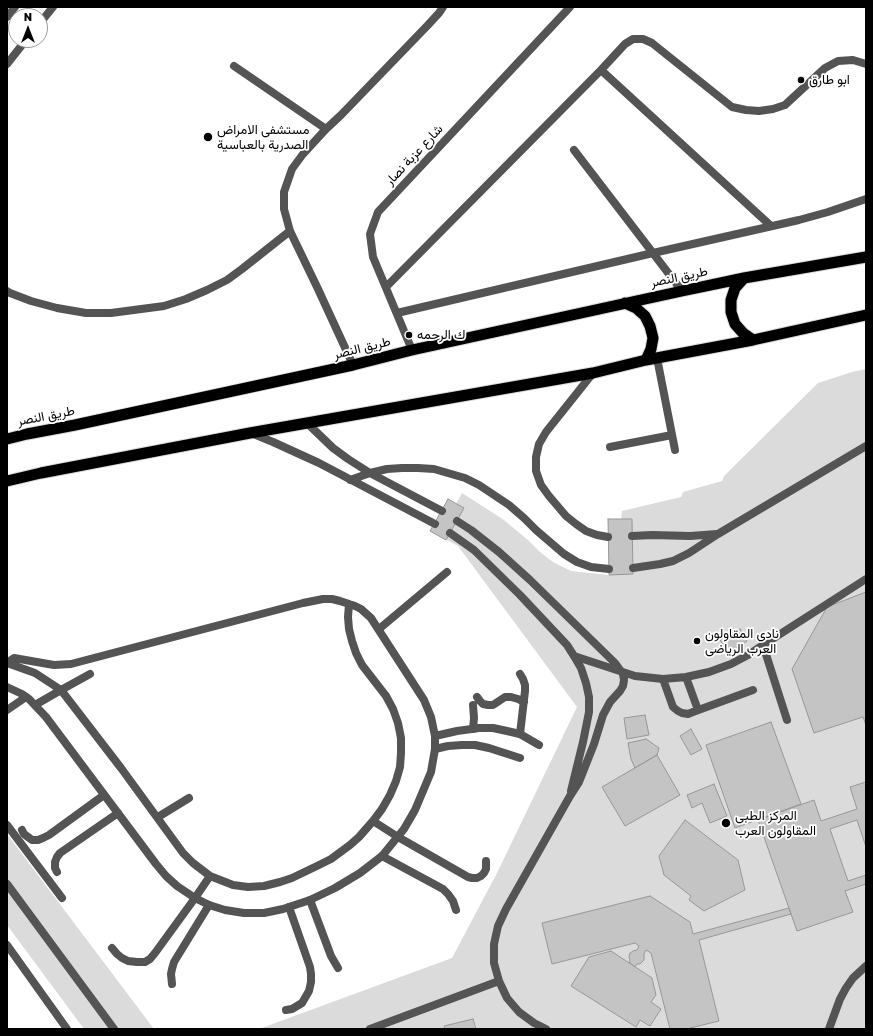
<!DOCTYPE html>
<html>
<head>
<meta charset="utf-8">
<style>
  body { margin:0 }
  #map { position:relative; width:873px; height:1036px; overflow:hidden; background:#fff; font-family:"Golos Text",sans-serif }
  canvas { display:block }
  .frame { position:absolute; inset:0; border:8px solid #000; pointer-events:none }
  .north { position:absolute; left:8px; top:8px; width:40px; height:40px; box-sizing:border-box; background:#fff; border:1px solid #999; border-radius:50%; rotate:0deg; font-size:11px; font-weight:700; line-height:16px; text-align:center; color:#000 }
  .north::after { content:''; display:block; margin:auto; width:14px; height:18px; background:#000; clip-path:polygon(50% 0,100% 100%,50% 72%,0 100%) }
</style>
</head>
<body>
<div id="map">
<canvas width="873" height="1036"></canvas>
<div class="frame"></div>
<div class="north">N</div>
</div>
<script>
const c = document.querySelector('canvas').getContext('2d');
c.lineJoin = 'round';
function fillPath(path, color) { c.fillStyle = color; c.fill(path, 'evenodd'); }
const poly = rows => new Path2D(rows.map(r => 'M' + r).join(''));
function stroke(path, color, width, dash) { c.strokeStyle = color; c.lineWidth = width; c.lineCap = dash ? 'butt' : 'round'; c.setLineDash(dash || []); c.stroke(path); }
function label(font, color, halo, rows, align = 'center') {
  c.font = font + ' "Golos Text",Vazirmatn,sans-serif'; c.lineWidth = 3.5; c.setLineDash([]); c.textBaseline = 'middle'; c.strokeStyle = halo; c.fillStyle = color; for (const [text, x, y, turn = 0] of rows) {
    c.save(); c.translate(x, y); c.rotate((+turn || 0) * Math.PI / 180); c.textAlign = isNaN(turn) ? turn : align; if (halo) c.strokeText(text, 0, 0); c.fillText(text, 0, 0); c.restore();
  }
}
fillPath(poly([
  [866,369,866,1029,259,1029,452,958,497,873,577,707,458,546,430,531,456,504,462,493,504,520,529,541,540,552,553,562,571,571,609,575,608,519,621,519,622,511,681,497,683,492,722,481,724,476,818,383,852,372],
  [7,834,154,1029,84,1029,7,925]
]), '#dbdbdb');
const building = poly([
  [448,499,464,508,446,540,430,531,448,499],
  [608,519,632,519,633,574,609,575,608,519],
  [866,592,866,725,863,717,814,733,792,669,827,607,866,592],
  [740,629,747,641,728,653,720,640,740,629],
  [645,715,649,735,627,739,624,718,645,715],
  [771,722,801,804,735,828,706,745,771,722],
  [691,729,702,749,691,755,680,736,691,729],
  [646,739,659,748,657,755,635,768,631,759,628,743,646,739],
  [657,755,680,795,625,826,602,787,657,755],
  [866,782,866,847,857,820,830,829,848,881,866,875,866,884,845,891,853,912,797,931,758,820,814,800,821,821,857,809,850,787,866,782],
  [714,784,727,816,710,823,702,803,692,808,687,795,714,784],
  [685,820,738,860,745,890,704,911,689,900,691,896,664,875,659,856,685,820],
  [650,896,690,922,693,934,789,908,791,914,699,940,719,1021,686,1029,670,1029,651,953,646,950,644,954,644,960,640,964,637,964,635,967,629,962,630,960,629,957,630,953,633,951,637,950,639,946,635,943,552,964,542,923,650,896],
  [611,951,652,978,656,995,651,1002,661,1009,650,1026,640,1020,636,1027,571,986,589,957,611,951],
  [473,1019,476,1029,445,1029,444,1026,473,1019]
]);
fillPath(building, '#c4c4c4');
stroke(building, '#989898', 1);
const trunk = poly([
  [744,278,735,288,731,300,731,312,735,324,743,333,753,340],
  [625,303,636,308,645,316,650,326,653,338,651,349,646,360],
  [7,439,27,434,75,425,353,365,412,350,682,291,744,278,866,257],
  [7,481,41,473,250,433,593,373,646,360,753,340,866,315]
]);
stroke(trunk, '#dbdbdb', 13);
stroke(poly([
  [7,17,15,7],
  [40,23,53,7],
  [7,64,26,40],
  [234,66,326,129],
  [7,291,10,293,31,301,57,308,86,313,111,313,164,306,186,299,207,290,227,280,242,269,290,231],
  [657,358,675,450],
  [353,365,318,289,290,231,284,209,284,192,292,169,303,154,326,129,341,115,427,26,439,13,443,7],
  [593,373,546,432,539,444,536,457,536,471,541,485,549,496,566,516,576,524,586,531,597,535,608,537],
  [307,423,333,448,348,459,370,473,442,511],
  [251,433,273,442,319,463,435,524],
  [610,447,672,435],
  [350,480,370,473,387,469,402,468,418,468,434,469,465,478,479,485,509,505,524,518,536,530,564,554,577,562,591,567,609,569],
  [457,521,471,530,499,552,530,580,615,663,623,674,624,680,623,686,620,691,610,702,603,715,594,744,579,782,570,796,506,909,498,926,494,944,494,963,499,981,507,998,519,1012,534,1023,546,1029],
  [450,533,474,550,520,595,567,645,574,656,581,668,586,683,589,697,589,712,583,742,571,791],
  [632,536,652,535,690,536,717,534],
  [633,568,660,564,673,561,689,553,718,534,866,446],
  [379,629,447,572],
  [763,645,787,720],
  [574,656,635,676,663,679,686,677,709,672,731,664,748,655,763,645,866,579],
  [520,674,523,679,525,685,525,691,520,734],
  [686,677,698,710],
  [663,679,673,707,678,711,682,713,688,714,693,712,753,690],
  [61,690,90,674],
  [477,697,480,701,483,704,488,705,493,705,505,697,511,697,518,699,524,702],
  [7,710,26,697],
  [473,729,474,718,473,705],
  [435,749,448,746,462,745,475,745,489,748,520,758],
  [158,817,189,798],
  [22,830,24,834,32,840,38,840,43,838,49,835,104,795],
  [398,837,468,877,472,878,477,878,481,876,484,873,486,869,486,861],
  [382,856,443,889,448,894,453,901,456,910],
  [57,872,55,868,55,862,57,857,60,853,118,813],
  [7,884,114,1029],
  [310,900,331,956,338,968],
  [112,948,117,954,122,958,128,961,137,962,145,962,150,959,155,953,195,898],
  [172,984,171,974,172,969,174,962,209,905],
  [286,1010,292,1009,302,1003,309,991,311,982,311,974,310,967,289,907],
  [370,1029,499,981],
  [829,1029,840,999,846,988,853,978,866,966]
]), '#545454', 8);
stroke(poly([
  [601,70,771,226],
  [574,150,682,291],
  [386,287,601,70,625,44,633,39,643,39,652,43,732,107,746,110,759,111,773,109,785,105,825,68,838,61,853,60,866,64],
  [397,313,653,253,799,220,828,212,866,199],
  [412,350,373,257,370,234,378,212,570,7],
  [7,663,35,673,61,690,121,768,183,853,193,863,210,876,233,885,248,887,264,886,280,882,292,878,319,865,331,859,350,845,359,837,373,821,382,809,390,795,396,781,400,767,401,753,401,738,398,723,393,709,386,696,362,665,356,653,352,641,349,629,348,617,349,604],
  [7,687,22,694,29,699,46,717,156,864,166,876,177,886,195,898,209,905,225,910,244,913,264,913,283,909,310,900,335,888,360,873,382,856,404,829,415,810,431,772,435,749,435,736,431,717,424,700,371,618,361,609,355,606,340,601,332,599,323,599,303,603,71,664,54,665,14,658,11,660,8,663],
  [35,705,61,690],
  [435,736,457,731,479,728,493,728,507,731,520,734,539,745],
  [373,821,398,837],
  [7,825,62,898],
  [195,898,210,876],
  [7,945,67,1029]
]), '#545454', 8);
stroke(trunk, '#000', 11);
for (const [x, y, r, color] of [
  [801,80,4,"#000"],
  [208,137,5,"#000"],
  [409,335,4,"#000"],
  [697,641,4,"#000"],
  [726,823,5,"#000"]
]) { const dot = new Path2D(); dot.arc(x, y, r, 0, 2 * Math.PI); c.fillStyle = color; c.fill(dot); stroke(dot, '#fff', 1.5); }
label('13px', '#000', '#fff', [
  ["ابو طارق",809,80],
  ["مستشفى الامراض",217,130],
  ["الصدرية بالعباسية",217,145],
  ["ك الرحمه",417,335],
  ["نادى المقاولون",705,634],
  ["العرب الرياضى",705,649],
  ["المركز الطبى",735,816],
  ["المقاولون العرب",735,831]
], 'left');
label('13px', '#000', '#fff', [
  ["شارع عزبة نصار",414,155,-47],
  ["طريق النصر",679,277,-12],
  ["طريق النصر",362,348,-14],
  ["طريق النصر",46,416,-11]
]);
</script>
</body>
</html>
